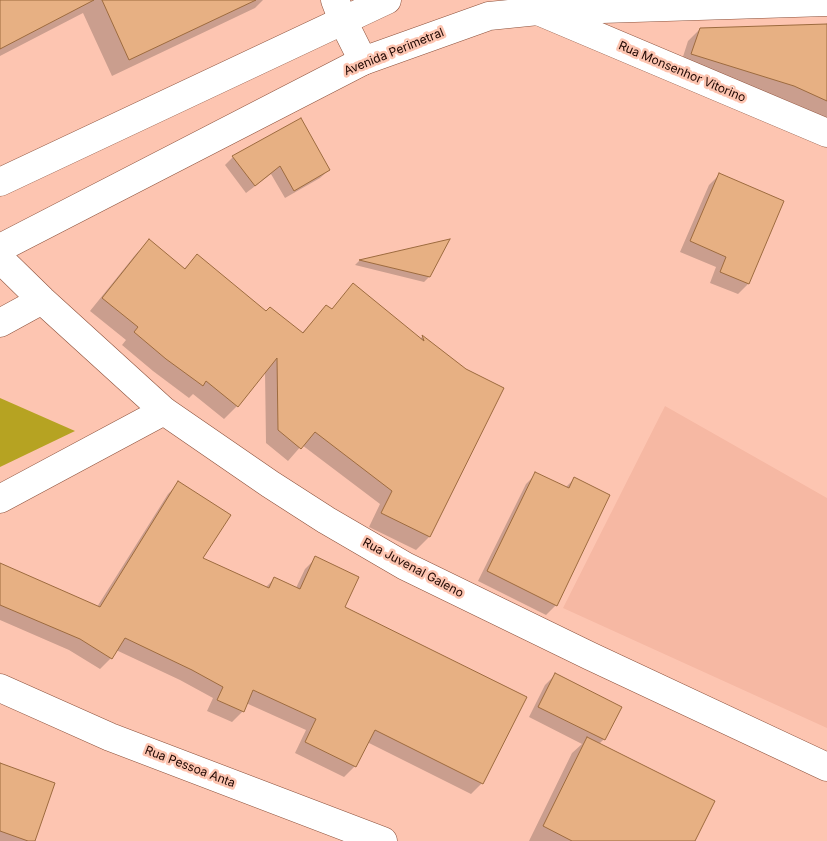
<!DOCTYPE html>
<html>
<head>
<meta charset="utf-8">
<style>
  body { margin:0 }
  canvas { display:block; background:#fdc5b1 }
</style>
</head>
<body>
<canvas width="827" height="841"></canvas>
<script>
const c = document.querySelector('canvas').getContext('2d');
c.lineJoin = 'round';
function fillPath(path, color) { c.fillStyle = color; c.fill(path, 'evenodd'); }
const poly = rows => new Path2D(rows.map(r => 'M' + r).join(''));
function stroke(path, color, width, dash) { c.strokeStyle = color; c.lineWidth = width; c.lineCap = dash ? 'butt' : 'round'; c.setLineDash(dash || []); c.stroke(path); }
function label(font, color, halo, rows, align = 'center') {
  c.font = font + ' Inter,sans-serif'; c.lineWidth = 5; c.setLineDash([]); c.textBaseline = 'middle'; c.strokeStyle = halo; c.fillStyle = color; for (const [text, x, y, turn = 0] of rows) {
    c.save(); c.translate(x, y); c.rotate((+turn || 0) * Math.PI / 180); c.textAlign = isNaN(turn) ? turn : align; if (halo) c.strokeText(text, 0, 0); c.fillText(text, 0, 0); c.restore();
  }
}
fillPath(poly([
  [665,406,827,498,827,728,563,608]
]), '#f6b8a3');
fillPath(poly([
  [0,398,75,431,0,467]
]), '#b6a322');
fillPath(poly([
  [0,0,263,0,255,8,112,76,83,13,0,56],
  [827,26,827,118,781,98,680,66,688,41,700,29],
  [233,157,329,170,320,178,285,198,271,174,246,193,225,165],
  [719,175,783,202,748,284,738,294,710,283,716,267,680,252,709,185],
  [149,241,183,270,197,256,266,312,302,333,326,306,331,310,353,285,420,339,422,337,466,371,502,388,429,537,416,550,369,527,380,504,302,445,288,461,266,443,265,371,237,406,224,419,193,394,189,398,153,371,122,345,126,340,90,311,136,254],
  [448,241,429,277,424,282,355,265,359,261],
  [536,474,565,488,574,479,556,605,546,615,478,581,526,484],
  [179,483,201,558,265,588,274,579,296,588,305,569,316,558,344,608,482,783,471,794,367,742,355,766,344,777,295,753,306,730,246,703,243,711,232,722,207,711,213,698,180,680,116,650,111,658,100,669,69,650,0,620,0,564,97,607,168,494],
  [555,675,604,739,598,745,693,841,529,841,572,753,582,744,529,717,545,685],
  [0,765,33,841,0,841]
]), '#0003');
const building = poly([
  [0,0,94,0,0,49,0,0],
  [102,0,256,0,129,60,102,0],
  [827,24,827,101,794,86,691,54,700,28,827,24],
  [301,118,330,170,294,191,280,166,255,186,232,156,301,118],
  [719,173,784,201,749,284,720,272,726,257,690,241,719,173],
  [149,239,185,269,197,254,266,311,270,307,303,333,326,305,332,309,353,283,424,341,422,335,466,369,504,388,430,537,381,513,392,491,315,432,301,449,278,430,277,358,238,407,206,381,203,386,166,359,134,332,138,327,102,298,149,239],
  [450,239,430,277,359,260,450,239],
  [535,472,569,488,574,477,610,495,557,606,487,571,535,472],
  [178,481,231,515,203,558,269,588,274,577,300,589,315,556,359,577,345,607,527,697,483,784,375,730,356,767,305,742,316,719,253,690,244,712,217,700,223,687,192,670,125,638,112,659,80,639,0,605,0,563,100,607,178,481],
  [555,673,622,707,605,740,538,707,555,673],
  [587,737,715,801,695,841,572,841,543,826,587,737],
  [0,763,55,783,35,841,28,841,0,831,0,763]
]);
fillPath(building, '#e7b083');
stroke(building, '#9d6b3f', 1);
const street = poly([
  [335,0,343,21,363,61],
  [538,11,827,133],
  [0,259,42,300,164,411,270,484,326,520,405,566,590,656,827,767],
  [0,323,42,300],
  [0,499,164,411],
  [0,688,110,737,383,841]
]);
const secondary = poly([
  [0,182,387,0],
  [0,248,363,61,489,16,538,11,827,2]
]);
stroke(street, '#8c503a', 29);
stroke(secondary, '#8c503a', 29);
stroke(street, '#fff', 28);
stroke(secondary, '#fff', 28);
label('12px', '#1f0702', '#fdc5b1', [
  ["Avenida Perimetral",394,52,-22],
  ["Rua Monsenhor Vitorino",682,72,23],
  ["Rua Juvenal Galeno",413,568,28],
  ["Rua Pessoa Anta",190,767,21]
]);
</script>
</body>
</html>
